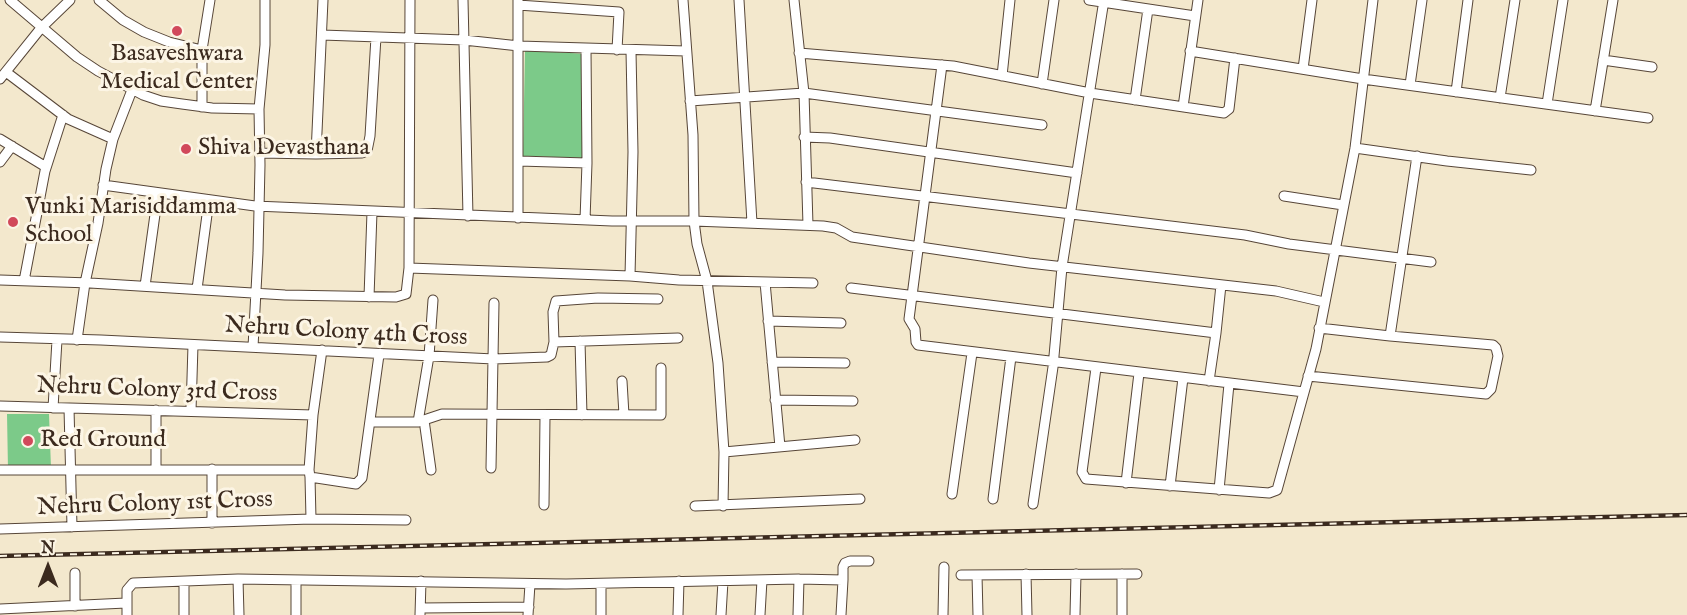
<!DOCTYPE html>
<html>
<head>
<meta charset="utf-8">
<style>
  body { margin:0 }
  #map { position:relative; width:1687px; height:615px; overflow:hidden; background:#f3e8cd; font-family:"IM FELL English",serif }
  canvas { display:block }
  .north { position:absolute; left:18px; top:537px; width:60px; height:60px; -webkit-text-stroke:4px #fcf5e5; paint-order:stroke; rotate:0deg; font-size:16px; font-weight:700; line-height:24px; text-align:center; color:#3b2a1e }
  .north::after { content:''; display:block; margin:auto; width:21px; height:27px; background:#3b2a1e; clip-path:polygon(50% 0,100% 100%,50% 72%,0 100%) }
</style>
</head>
<body>
<div id="map">
<canvas width="1687" height="615"></canvas>
<div class="north">N</div>
</div>
<script>
const c = document.querySelector('canvas').getContext('2d');
c.lineJoin = 'round';
function fillPath(path, color) { c.fillStyle = color; c.fill(path, 'evenodd'); }
const poly = rows => new Path2D(rows.map(r => 'M' + r).join(''));
function stroke(path, color, width, dash) { c.strokeStyle = color; c.lineWidth = width; c.lineCap = dash ? 'butt' : 'round'; c.setLineDash(dash || []); c.stroke(path); }
function label(font, color, halo, rows, align = 'center') {
  c.font = font + ' "IM FELL English",serif'; c.lineWidth = 6; c.setLineDash([]); c.textBaseline = 'middle'; c.strokeStyle = halo; c.fillStyle = color; for (const [text, x, y, turn = 0] of rows) {
    c.save(); c.translate(x, y); c.rotate((+turn || 0) * Math.PI / 180); c.textAlign = isNaN(turn) ? turn : align; if (halo) c.strokeText(text, 0, 0); c.fillText(text, 0, 0); c.restore();
  }
}
fillPath(poly([
  [525,50,586,54,584,158,523,156],
  [7,414,49,414,51,468,8,470]
]), '#7cca89');
const minor = poly([
  [10,0,77,57,98,71,143,95,161,101,182,104,212,108,259,109],
  [99,0,123,20,144,32,169,42,202,50],
  [463,0,468,216],
  [518,0,518,5,619,12,617,50],
  [683,0,693,135,694,221,697,244,707,281,718,363,724,452,723,506],
  [739,0,752,223],
  [794,0,804,93,808,225],
  [1089,0,1195,16],
  [518,5,518,218],
  [322,35,464,40,519,46,686,51],
  [1190,51,1363,79,1648,118],
  [799,53,953,66,1090,93,1224,113,1229,109,1235,58],
  [1603,60,1652,67],
  [942,65,909,319,915,329,916,342,918,345,1304,392],
  [1303,69,1312,0],
  [6,72,68,119,113,139],
  [1002,76,1010,0],
  [0,79,41,28,70,0],
  [1042,84,1054,0],
  [1410,85,1422,0],
  [1456,92,1468,0],
  [1500,98,1515,0],
  [1135,100,1148,9],
  [690,101,804,93,1042,125],
  [1547,104,1563,0],
  [202,107,202,50,210,0],
  [1183,107,1198,0],
  [1595,111,1613,0],
  [804,137,830,138,1077,173],
  [0,139,46,167],
  [1355,148,1447,161,1531,170],
  [260,153,316,154,362,153,367,151,370,136,376,37],
  [316,154,323,0],
  [519,161,587,163,586,49],
  [0,162,12,146],
  [806,182,1245,235,1289,244,1431,262],
  [103,185,255,206,612,221,694,221,823,226,836,228,852,237,1029,263,1276,291,1324,302],
  [1284,196,1343,205],
  [585,220,587,163],
  [409,268,630,276,679,280,813,283],
  [630,276,633,152,631,51],
  [0,280,90,283,285,295,396,297,406,294,409,268,410,0],
  [24,281,45,171,63,115],
  [765,282,780,447],
  [145,286,158,193],
  [851,288,1216,333,1209,381],
  [197,289,209,200],
  [369,297,372,212],
  [768,321,841,323],
  [1216,333,1221,285],
  [1390,336,1417,156],
  [0,337,101,340,494,359,547,357,551,355,554,342,678,338],
  [77,340,85,283,98,223,106,169,113,139,132,90],
  [580,341,582,415],
  [554,342,553,312,556,301,598,298,658,299],
  [253,347,258,253,260,165,259,109,265,45,265,0],
  [772,362,845,363],
  [1096,368,1082,472,1086,479,1269,493,1277,490,1316,349,1355,148,1373,0],
  [1308,376,1486,394,1491,389,1498,356,1496,348,1493,345,1390,336,1319,328],
  [622,381,624,415],
  [775,400,853,401],
  [0,406,313,415],
  [53,408,57,340],
  [69,408,72,527],
  [156,410,156,469],
  [191,411,193,345],
  [424,420,431,470],
  [370,422,418,422,442,414,661,415,661,368],
  [418,422,429,356,433,300],
  [724,452,855,440],
  [491,468,494,303],
  [0,470,309,470,310,477,356,484,362,478,379,355],
  [309,470,313,415,322,350],
  [310,477,311,519],
  [1126,483,1139,373],
  [1170,486,1183,378],
  [1219,490,1229,384],
  [952,494,972,353],
  [993,499,1011,357],
  [1033,504,1053,367,1062,267,1104,0],
  [544,505,545,416],
  [695,506,860,499],
  [212,523,212,469],
  [0,529,311,519,406,520],
  [75,573,75,606],
  [1026,574,1027,615],
  [1122,574,1122,615],
  [961,575,1137,574],
  [977,575,978,615],
  [238,579,239,615],
  [296,581,296,615],
  [421,608,529,607],
  [0,609,126,603],
  [127,615,127,590,133,583,238,579,566,584,799,579,843,580,843,567,845,563,850,561,869,561],
  [184,615,184,582],
  [420,615,421,581],
  [528,615,530,584],
  [601,615,601,584],
  [678,615,679,581],
  [721,615,723,581],
  [760,615,762,580],
  [798,615,799,579],
  [841,615,843,580],
  [943,615,944,567],
  [1075,615,1076,574]
]);
stroke(minor, '#574638', 11);
stroke(minor, '#fff', 9);
const rail = poly([
  [0,556,1687,515]
]);
stroke(rail, '#3b2a1e', 4.5);
stroke(rail, '#fcf5e5', 2, [7]);
for (const [x, y, r, color] of [
  [177,31,6,"#d1495b"],
  [186,149,6,"#d1495b"],
  [13,222,6,"#d1495b"],
  [28,441,6,"#d1495b"]
]) { const dot = new Path2D(); dot.arc(x, y, r, 0, 2 * Math.PI); c.fillStyle = color; c.fill(dot); stroke(dot, '#fcf5e5', 2); }
label('24px', '#3b2a1e', '#fcf5e5', [
  ["Basaveshwara",177,55,"center"],
  ["Medical Center",177,83,"center"],
  ["Shiva Devasthana",198,149],
  ["Vunki Marisiddamma",25,208],
  ["School",25,236],
  ["Red Ground",40,441]
], 'left');
label('24px', '#3b2a1e', '#fcf5e5', [
  ["Nehru Colony 4th Cross",346,333,3],
  ["Nehru Colony 3rd Cross",157,391,2],
  ["Nehru Colony 1st Cross",155,505,-2]
]);
</script>
</body>
</html>
